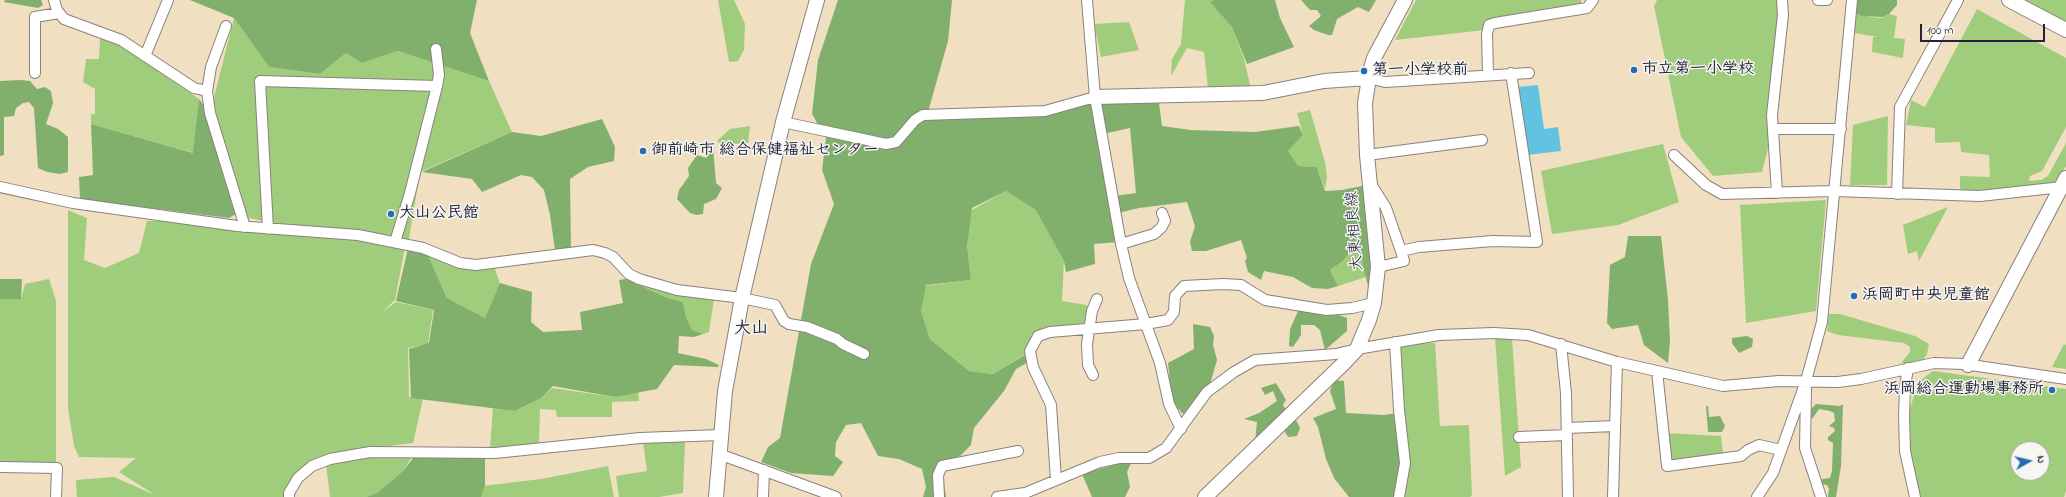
<!DOCTYPE html>
<html>
<head>
<meta charset="utf-8">
<style>
  body { margin:0 }
  #map { position:relative; width:2066px; height:497px; overflow:hidden; background:#f1dfc2; font-family:"Indie Flower",sans-serif }
  canvas { display:block }
  .north { position:absolute; left:2010px; top:441px; width:40px; height:40px; box-sizing:border-box; background:#f6f6f2; border:1px solid #a1a1a9; border-radius:50%; rotate:82deg; font-size:11px; font-weight:700; line-height:16px; text-align:center; color:#22223b }
  .north::after { content:''; display:block; margin:auto; width:14px; height:18px; background:#1f6fb2; clip-path:polygon(50% 0,100% 100%,50% 72%,0 100%) }
  .scale { position:absolute; left:1920px; top:24px; width:125px; height:18px; box-sizing:border-box; border:2px solid #22223b; border-top:0; padding-left:5px; font-size:12px; line-height:14px; white-space:nowrap; color:#22223b; -webkit-text-stroke:3px #f6f6f2; paint-order:stroke }
</style>
</head>
<body>
<div id="map">
<canvas width="2066" height="497"></canvas>
<div class="north">N</div>
<div class="scale">100 m</div>
</div>
<script>
const c = document.querySelector('canvas').getContext('2d');
c.lineJoin = 'round';
function fillPath(path, color) { c.fillStyle = color; c.fill(path, 'evenodd'); }
const poly = rows => new Path2D(rows.map(r => 'M' + r).join(''));
function stroke(path, color, width, dash) { c.strokeStyle = color; c.lineWidth = width; c.lineCap = dash ? 'butt' : 'round'; c.setLineDash(dash || []); c.stroke(path); }
function label(font, color, halo, rows, align = 'center') {
  c.font = font + ' "Indie Flower","Klee One",sans-serif'; c.lineWidth = 3; c.setLineDash([]); c.textBaseline = 'middle'; c.strokeStyle = halo; c.fillStyle = color; for (const [text, x, y, turn = 0] of rows) {
    c.save(); c.translate(x, y); c.rotate((+turn || 0) * Math.PI / 180); c.textAlign = isNaN(turn) ? turn : align; if (halo) c.strokeText(text, 0, 0); c.fillText(text, 0, 0); c.restore();
  }
}
fillPath(poly([
  [718,0,734,0,745,24,744,50,738,61,729,62],
  [1185,0,1214,0,1211,2,1232,27,1244,59,1251,89,1208,89,1204,52,1187,48,1171,76,1172,59,1181,44],
  [1416,0,1581,0,1581,9,1485,30,1395,40],
  [1657,0,1779,0,1773,129,1762,172,1713,176,1681,137,1654,6],
  [1853,0,1870,17,1881,18,1889,14,1897,16,1894,38,1905,39,1903,58,1872,52,1873,37,1878,37,1849,32],
  [2026,0,2066,0,2066,27,2032,9,2034,4],
  [1977,9,2066,58,2066,127,2042,171,2030,176,2029,181,2041,180,2048,176,2066,143,2066,166,2056,183,1985,191,1962,190,1960,189,1960,176,1990,177,1989,155,1961,152,1960,142,1935,143,1935,128,1906,125,1911,100,1925,107],
  [234,18,269,67,320,74,346,53,362,63,398,51,489,81,512,132,420,172,408,245,242,217,210,113],
  [1129,22,1139,50,1101,57,1094,24],
  [100,39,113,40,199,99,194,153,91,124,91,114,95,114,95,89,83,82,86,59,99,59],
  [1310,110,1325,162,1327,177,1325,189,1317,167,1298,166,1287,152,1303,135,1297,113],
  [1888,116,1887,185,1850,185,1853,125],
  [750,126,748,143,723,145,717,141,730,129],
  [1663,144,1679,202,1618,225,1552,234,1541,171],
  [1006,191,1037,210,1064,261,1062,301,1087,305,1087,329,1042,330,1030,351,993,374,969,371,930,339,921,311,923,286,971,280,967,250,970,211],
  [1826,200,1816,311,1746,323,1740,205],
  [1948,207,1919,261,1917,251,1908,254,1903,225],
  [68,210,87,218,84,260,105,268,139,253,147,221,158,221,158,217,367,238,405,247,395,300,381,313,396,302,433,310,428,344,408,348,409,397,423,399,413,443,334,453,292,482,288,497,77,497,76,480,114,477,155,495,119,472,136,458,79,457,74,446,68,408],
  [1354,247,1361,249,1366,277,1338,286,1330,270,1343,261],
  [426,253,494,266,500,284,485,318,447,298],
  [49,279,56,301,56,466,0,463,0,299,21,299,25,284],
  [640,285,714,299,709,332,703,334,692,330,686,317,683,302,668,298],
  [1829,314,1840,314,1915,336,1929,344,1927,354,1923,360,1906,364,1901,363,1910,352,1910,347,1904,343,1838,335,1827,331],
  [1495,337,1512,339,1521,467,1505,476],
  [1435,343,1440,426,1469,425,1472,495,1470,497,1399,497,1393,344],
  [2064,344,2066,345,2066,369,2052,367],
  [1933,371,2066,389,2066,491,2064,497,1921,497,1912,467,1906,423,1918,382],
  [2018,449,2042,449,2042,473,2018,473],
  [552,388,615,397,638,391,639,401,612,402,612,417,557,417,556,410,540,409,539,444,490,448,493,408,515,411,541,398],
  [1666,433,1721,436,1723,453,1669,462],
  [643,442,685,442,683,493,659,497,619,497,616,476,647,471],
  [414,453,404,470,377,493,366,497,330,497,326,464,366,456],
  [608,466,614,497,479,497,482,486,541,479]
]), '#a0cd7b');
fillPath(poly([
  [5,0,41,0,43,5,38,8,4,2],
  [190,0,477,0,470,33,489,81,398,51,362,63,346,53,320,74,269,67,234,18],
  [838,0,952,0,948,41,928,112,1027,116,1095,103,1119,242,1094,244,1095,264,1066,272,1064,261,1036,210,1006,191,972,208,967,247,971,280,926,285,921,311,930,339,969,371,993,374,1028,353,1030,361,1016,369,1004,391,974,428,971,445,960,456,941,464,946,497,923,497,926,487,922,469,899,459,878,456,861,423,846,425,836,442,835,456,843,462,833,476,791,473,761,462,768,447,780,438,811,264,834,204,822,170,826,138,812,114,818,60],
  [1214,0,1275,0,1280,18,1294,47,1247,64,1232,27,1210,2],
  [1301,0,1376,0,1369,12,1358,7,1337,19,1332,35,1328,35,1314,30,1309,26,1321,16,1317,10,1310,10],
  [1857,0,1897,0,1897,5,1889,14,1882,17,1862,16,1857,14],
  [20,80,30,81,37,89,45,87,51,91,53,103,46,124,58,129,68,137,68,172,60,174,47,172,38,168,34,108,29,102,23,103,16,108,14,116,4,117,4,155,0,156,0,81],
  [199,99,208,111,236,214,229,218,80,199,79,177,93,175,91,124,193,153],
  [1105,100,1159,103,1162,126,1191,130,1255,132,1299,126,1303,135,1288,151,1298,166,1317,167,1325,191,1342,190,1362,186,1370,205,1373,264,1370,294,1363,266,1361,249,1354,247,1343,261,1330,270,1338,286,1328,289,1312,288,1293,277,1264,271,1261,280,1248,272,1245,261,1247,258,1241,240,1206,251,1192,251,1190,242,1195,226,1187,202,1139,208,1118,213,1114,196,1136,193,1130,128,1103,134,1100,104],
  [602,119,615,147,614,161,588,167,570,179,571,249,555,250,550,215,544,190,532,177,521,175,482,192,472,179,422,172,512,132,541,136],
  [713,148,716,183,722,188,716,199,704,204,703,214,697,215,690,213,677,199,679,190,689,176,688,168,697,155,706,158],
  [1628,236,1661,236,1668,300,1670,341,1668,363,1644,345,1638,325,1612,329,1607,323,1610,265,1625,257],
  [408,248,427,254,447,298,485,318,500,283,532,292,531,322,543,332,582,330,580,312,623,303,619,280,626,279,668,298,683,302,686,317,692,330,703,334,694,337,679,336,678,353,706,359,719,365,718,367,674,365,657,389,615,397,553,386,541,398,515,411,411,398,409,349,429,343,434,310,396,301],
  [0,279,22,279,21,299,0,299],
  [1300,307,1336,314,1347,318,1347,331,1325,350,1320,330,1314,325,1301,325,1301,335,1293,347,1289,346,1290,329],
  [1193,324,1210,327,1214,336,1213,345,1217,360,1210,384,1183,414,1172,402,1168,363,1194,349],
  [1747,336,1753,339,1752,347,1739,353,1732,343,1732,338],
  [1334,380,1344,381,1346,413,1383,415,1399,413,1405,466,1399,497,1349,497,1334,478,1326,459,1318,427,1313,418,1336,409,1330,391],
  [1276,383,1286,400,1283,405,1287,412,1255,442,1257,422,1244,419,1259,413,1277,401,1273,391,1265,395,1261,388],
  [1816,404,1840,406,1843,404,1841,466,1836,497,1828,497,1829,489,1827,485,1821,484,1822,479,1830,478,1832,471,1833,443,1828,440,1828,437,1835,431,1834,428,1829,426,1835,421,1834,413,1830,411,1819,409,1812,419,1810,413,1812,408],
  [1706,406,1708,406,1709,417,1720,416,1725,426,1722,432,1708,432],
  [1295,418,1300,428,1297,436,1288,437,1283,428],
  [416,454,485,459,485,485,481,497,366,497,377,493,404,470],
  [1132,461,1127,472,1130,487,1125,497,1092,497,1082,474,1116,464]
]), '#80b06b');
fillPath(poly([
  [1538,85,1544,129,1558,127,1561,151,1527,155,1518,87]
]), '#61c3df');
const street = poly([
  [54,0,57,10,64,19,121,40,194,88,207,91],
  [1087,0,1095,97,1121,244,1129,278,1160,363,1169,404,1181,429],
  [1818,0,1827,0],
  [226,26,211,67,207,91,210,113,245,227],
  [145,56,168,0],
  [35,73,35,17,59,13],
  [1488,75,1487,34,1489,25,1495,23,1587,8,1593,0],
  [1368,78,1385,82,1529,73],
  [783,122,886,144,896,142,915,120,923,115,1045,111,1095,97],
  [1773,129,1841,129],
  [1367,155,1482,140],
  [1674,155,1706,185,1722,194,1834,191,1980,196,2062,187],
  [1371,184,1386,208,1401,251],
  [0,187,73,203,237,226,358,235,423,248,460,263,476,265,593,250,605,253,613,257,629,274,639,279,677,290,742,298,775,305,784,321,789,324,807,327,837,339,843,344,864,354],
  [1777,193,1772,115,1783,15,1782,0],
  [1897,194,1900,107,1958,0],
  [268,229,260,81,437,86],
  [395,242,410,193,437,86,439,75,436,49],
  [1121,244,1154,234,1161,228,1165,221,1162,213],
  [1378,267,1404,261,1401,251,1419,247,1493,241,1537,242,1511,73],
  [1395,342,1399,410,1405,463,1399,497],
  [1561,344,1566,393,1568,497],
  [1908,368,1905,387,1904,416,1905,451,1915,497],
  [1657,371,1667,466,1741,456,1748,450,1759,445,1781,450],
  [1093,375,1088,365,1087,344,1092,311,1097,299],
  [1806,389,1805,448,1821,497],
  [1567,428,1615,426],
  [1519,437,1567,435],
  [719,454,836,497],
  [0,467,57,468,56,497],
  [1056,480,1051,405,1033,367,1030,351,1038,336,1050,332,1146,324,1168,320,1174,312,1175,296,1184,286,1223,284,1241,285,1265,300,1327,310,1352,308,1374,303],
  [289,497,289,493,298,478,312,466,330,459,370,452,495,453,640,438,720,435],
  [763,497,764,470],
  [939,497,938,475,942,466,1018,451],
  [997,497,1025,493,1100,462,1119,458,1149,458,1166,448,1207,392,1234,372,1255,360,1336,354,1357,349,1439,335,1494,333,1528,335,1617,362,1723,386,1779,381,1838,382,1861,379,1934,363,1964,364,2066,379],
  [1613,497,1617,362],
  [1757,497,1773,473,1806,381,1822,322,1852,0]
]);
const secondary = poly([
  [2009,0,2066,30],
  [1095,97,1263,93,1324,81,1368,78],
  [1968,365,2066,178],
  [716,497,725,391,742,298,783,122,817,0],
  [1205,497,1345,362,1357,349,1369,320,1374,303,1378,267,1367,155,1365,103,1370,72,1374,58,1405,0]
]);
stroke(street, '#8a807e', 12);
stroke(secondary, '#8a807e', 16);
stroke(street, '#fff', 10);
stroke(secondary, '#fff', 14);
for (const [x, y, r, color] of [
  [1634,70,4,"#1f6fb2"],
  [1364,71,4,"#1f6fb2"],
  [643,151,4,"#1f6fb2"],
  [391,214,4,"#1f6fb2"],
  [1854,296,4,"#1f6fb2"],
  [2052,390,4,"#1f6fb2"]
]) { const dot = new Path2D(); dot.arc(x, y, r, 0, 2 * Math.PI); c.fillStyle = color; c.fill(dot); stroke(dot, '#f6f6f2', 1.5); }
label('bold 16px', '#22223b', '#f6f6f2', [
  ["市立第一小学校",1642,70],
  ["第一小学校前",1372,71],
  ["御前崎市 総合保健福祉センター",651,151],
  ["大山公民館",399,214],
  ["浜岡町中央児童館",1862,296],
  ["浜岡総合運動場事務所",2044,390,"right"]
], 'left');
label('16px', '#22223b', '#f6f6f2', [
  ["大東相良線",1356,231,-94]
]);
label('bold 17px', '#22223b', '#f6f6f2', [
  ["大山",751,330]
]);
</script>
</body>
</html>
